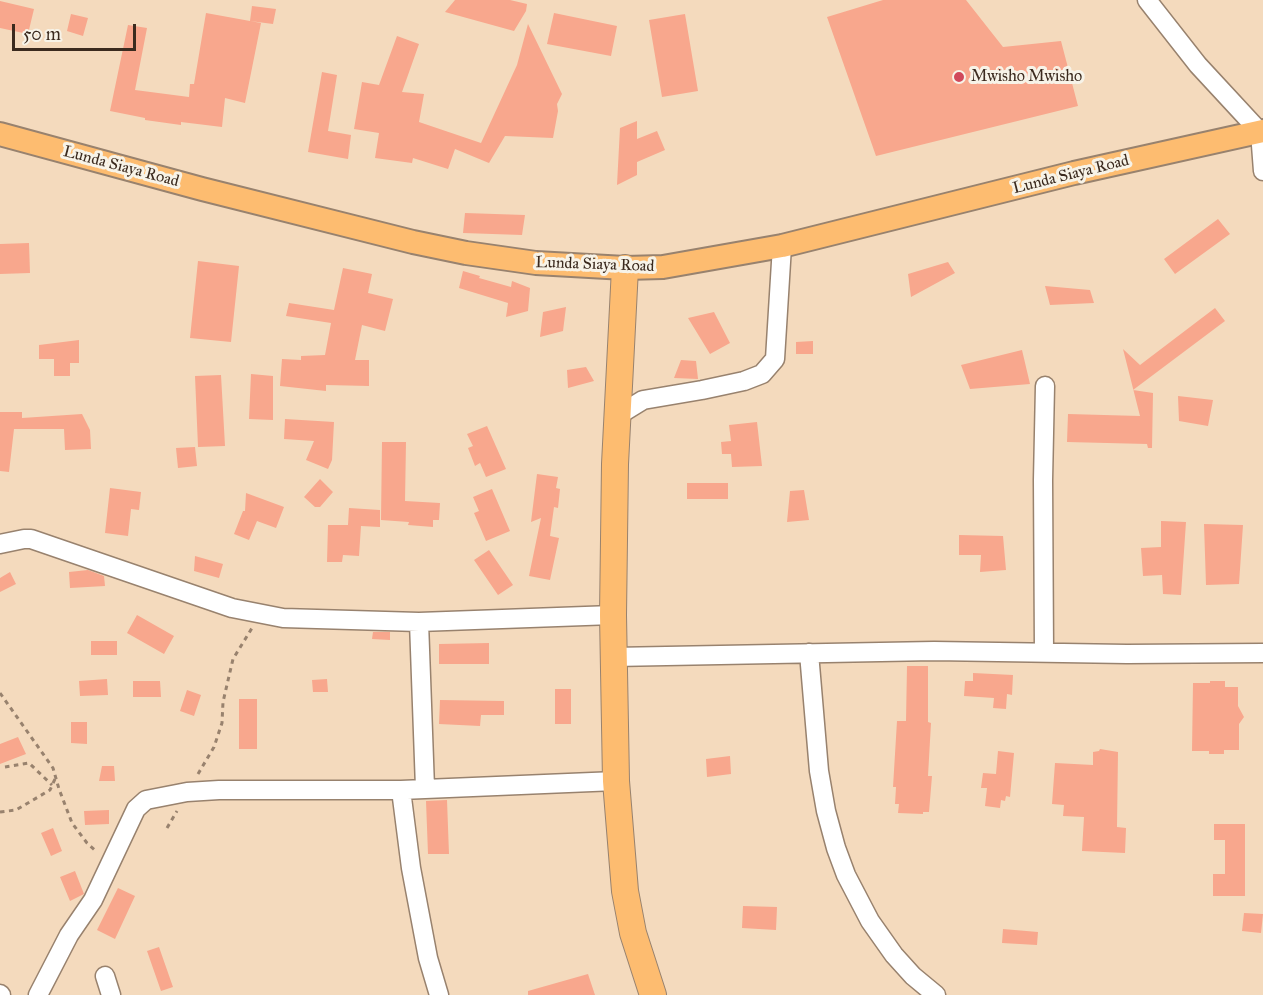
<!DOCTYPE html>
<html>
<head>
<meta charset="utf-8">
<style>
  body { margin:0 }
  #map { position:relative; width:1263px; height:995px; overflow:hidden; background:#f4dabd; font-family:"IM FELL Great Primer",serif }
  canvas { display:block }
  .scale { position:absolute; left:12px; top:24px; width:124px; height:27px; box-sizing:border-box; border:3px solid #3b2a1e; border-top:0; padding-left:8px; font-size:18px; line-height:21px; white-space:nowrap; color:#3b2a1e; -webkit-text-stroke:4px #f7f3e8; paint-order:stroke }
</style>
</head>
<body>
<div id="map">
<canvas width="1263" height="995"></canvas>
<div class="scale">50 m</div>
</div>
<script>
const c = document.querySelector('canvas').getContext('2d');
c.lineJoin = 'round';
function fillPath(path, color) { c.fillStyle = color; c.fill(path, 'evenodd'); }
const poly = rows => new Path2D(rows.map(r => 'M' + r).join(''));
function stroke(path, color, width, dash) { c.strokeStyle = color; c.lineWidth = width; c.lineCap = dash ? 'butt' : 'round'; c.setLineDash(dash || []); c.stroke(path); }
function label(font, color, halo, rows, align = 'center') {
  c.font = font + ' "IM FELL Great Primer",serif'; c.lineWidth = 6; c.setLineDash([]); c.textBaseline = 'middle'; c.strokeStyle = halo; c.fillStyle = color; for (const [text, x, y, turn = 0] of rows) {
    c.save(); c.translate(x, y); c.rotate((+turn || 0) * Math.PI / 180); c.textAlign = isNaN(turn) ? turn : align; if (halo) c.strokeText(text, 0, 0); c.fillText(text, 0, 0); c.restore();
  }
}
fillPath(poly([
  [455,0,510,0,527,4,526,11,514,31,445,12],
  [883,0,966,0,1003,47,1061,41,1078,106,876,156,827,17],
  [0,1,34,9,28,34,0,28],
  [252,6,276,9,273,24,250,21],
  [206,13,261,23,245,103,225,98,222,127,181,122,181,125,145,120,145,118,110,111,128,25,147,28,135,90,189,97,190,84,194,84],
  [554,13,617,26,611,56,547,44],
  [71,14,88,18,83,36,67,31],
  [685,14,698,91,662,97,649,20],
  [528,24,562,94,557,104,558,111,553,138,505,136,489,163,455,149,448,169,413,158,412,163,375,158,379,133,354,129,362,82,379,85,397,36,419,44,402,92,424,94,419,122,481,143,517,65],
  [322,72,337,75,328,131,351,135,348,159,308,152],
  [637,121,637,139,657,131,665,150,637,162,637,175,617,185,620,128],
  [465,213,525,215,522,235,463,233],
  [1218,219,1230,234,1175,274,1164,259],
  [29,243,30,273,0,274,0,244],
  [198,261,239,266,231,342,190,338],
  [948,262,955,273,911,297,908,274],
  [343,268,372,274,368,293,393,299,385,331,362,325,355,360,369,360,369,386,326,385,326,391,280,386,282,359,301,360,301,356,325,355,331,323,286,316,289,303,334,310],
  [463,271,480,276,479,278,511,287,512,281,530,288,528,311,506,317,508,303,459,288],
  [1045,286,1090,290,1094,303,1050,305],
  [566,307,563,331,540,337,543,312],
  [1215,308,1225,321,1133,390,1153,393,1152,448,1148,448,1147,444,1067,442,1068,414,1140,416,1123,349,1140,365],
  [714,312,730,343,710,354,688,318],
  [79,340,79,363,70,363,70,376,54,376,54,359,39,359,39,345],
  [813,341,813,354,796,354,796,342],
  [1022,350,1030,384,970,389,961,365],
  [681,360,696,361,698,379,674,378],
  [586,367,594,381,568,388,567,370],
  [251,374,273,376,273,420,249,419],
  [221,375,225,446,198,447,195,376],
  [1178,396,1213,400,1208,426,1179,421],
  [0,412,22,412,22,418,82,414,90,430,91,449,65,450,64,429,14,429,9,472,0,471],
  [285,419,334,422,332,460,328,469,306,460,314,441,284,439],
  [757,422,762,466,732,467,731,454,722,454,721,442,731,441,729,425],
  [487,426,506,469,486,477,480,463,475,466,468,448,473,446,467,434],
  [382,442,406,442,405,501,440,503,439,520,433,520,433,527,408,525,409,522,381,520],
  [195,447,197,466,178,468,176,448],
  [537,474,558,477,556,488,560,489,558,508,554,507,550,536,559,538,550,580,529,576,541,518,531,522],
  [320,479,333,492,320,507,315,507,304,497],
  [687,483,728,483,728,499,687,499],
  [110,488,141,492,139,510,131,509,128,536,105,533],
  [492,489,510,531,486,541,474,513,479,511,473,497],
  [804,490,809,520,787,522,790,491],
  [246,493,284,507,276,528,257,521,249,540,234,534,243,511,245,511],
  [349,508,380,510,380,527,361,526,359,556,343,555,342,562,327,562,328,525,348,525],
  [1161,521,1186,522,1181,595,1163,594,1162,575,1143,576,1141,548,1161,547],
  [1204,524,1243,525,1239,584,1206,585],
  [959,535,1003,536,1006,570,980,572,981,555,959,555],
  [489,550,513,585,498,595,474,560],
  [195,556,223,564,219,578,194,571],
  [88,570,104,576,105,586,70,588,69,572],
  [10,572,16,584,0,592,0,578],
  [137,615,174,636,164,654,127,633],
  [373,632,390,632,390,640,372,639],
  [91,641,117,641,117,655,91,655],
  [489,643,489,664,439,664,439,644],
  [907,666,928,666,928,722,931,723,928,776,932,776,929,812,923,812,923,814,898,813,899,804,895,804,896,787,893,787,897,721,906,721],
  [973,673,1013,675,1012,695,1007,694,1006,709,993,708,994,698,964,696,965,681,973,681],
  [107,679,108,695,80,696,79,681],
  [327,679,328,692,313,692,312,680],
  [133,681,160,681,161,697,133,697],
  [1210,681,1225,681,1225,687,1238,687,1238,706,1244,717,1239,724,1239,750,1224,750,1224,754,1209,754,1209,751,1192,751,1193,683,1210,683],
  [555,689,571,689,571,724,555,724],
  [187,690,201,695,194,716,180,711],
  [239,699,257,699,257,749,239,749],
  [440,700,504,701,504,715,481,715,480,726,439,724],
  [71,722,87,722,87,744,71,743],
  [18,737,26,754,0,764,0,744],
  [1100,749,1118,752,1117,827,1126,828,1125,853,1082,851,1084,817,1063,816,1064,805,1052,804,1055,763,1093,765,1093,752,1099,751],
  [998,751,1014,753,1010,797,1006,796,1005,801,1001,800,1000,808,985,806,987,788,981,788,983,773,996,774],
  [730,756,731,774,707,777,706,759],
  [102,766,114,766,115,781,99,781],
  [447,800,449,854,428,854,426,801],
  [109,810,109,824,85,825,84,811],
  [1214,824,1245,824,1245,896,1213,896,1213,874,1225,874,1225,840,1214,840],
  [53,828,62,851,51,856,41,833],
  [75,871,84,894,70,901,60,877],
  [118,888,135,896,115,939,97,930],
  [743,906,777,907,776,930,742,928],
  [1244,913,1263,914,1261,933,1242,931],
  [1003,929,1038,932,1037,945,1002,943],
  [159,947,173,987,161,991,147,951],
  [588,974,595,995,528,995,528,991]
]), '#f8a78d');
const minor = poly([
  [1147,0,1198,65,1260,132,1263,171],
  [617,416,643,400,702,390,744,381,762,374,775,359,782,246],
  [0,544,24,539,31,539,232,608,283,618,419,622,613,615],
  [419,622,425,788],
  [1044,652,1043,480,1045,386],
  [809,653,819,771,826,811,836,848,846,875,870,921,894,955,913,976,936,995],
  [613,657,934,651,1127,654,1263,653],
  [401,790,411,868,428,958,439,995],
  [105,976,111,995],
  [0,994,1,995],
  [38,995,69,935,93,900,136,809,146,800,187,792,219,790,401,790,616,781]
]);
const major = poly([
  [0,134,202,189,413,242,466,253,536,263,625,268,663,267,782,246,1074,173,1263,131]
]);
const highway = poly([
  [625,268,615,464,613,615,616,781,625,891,633,933,653,995]
]);
stroke(minor, '#98826e', 21);
stroke(major, '#98826e', 26);
stroke(highway, '#98826e', 28);
stroke(poly([
  [0,693,53,768,59,789,72,823,87,843,97,852],
  [5,767,29,763,52,785],
  [198,774,214,747,222,723,223,702,233,659,252,628],
  [0,812,16,810,50,790,55,779],
  [167,828,177,811]
]), '#98826e', 3, [4.5, 4.5]);
stroke(minor, '#fff', 18);
stroke(major, '#fdbc70', 22);
stroke(highway, '#fdbc70', 26);
for (const [x, y, r, color] of [
  [959,77,6,"#d1495b"]
]) { const dot = new Path2D(); dot.arc(x, y, r, 0, 2 * Math.PI); c.fillStyle = color; c.fill(dot); stroke(dot, '#f7f3e8', 2); }
label('16px', '#3b2a1e', '#f7f3e8', [
  ["Mwisho Mwisho",971,77]
], 'left');
label('16px', '#3b2a1e', '#f7f3e8', [
  ["Lunda Siaya Road",121,167,15],
  ["Lunda Siaya Road",1071,175,-14],
  ["Lunda Siaya Road",595,265,2]
]);
</script>
</body>
</html>
